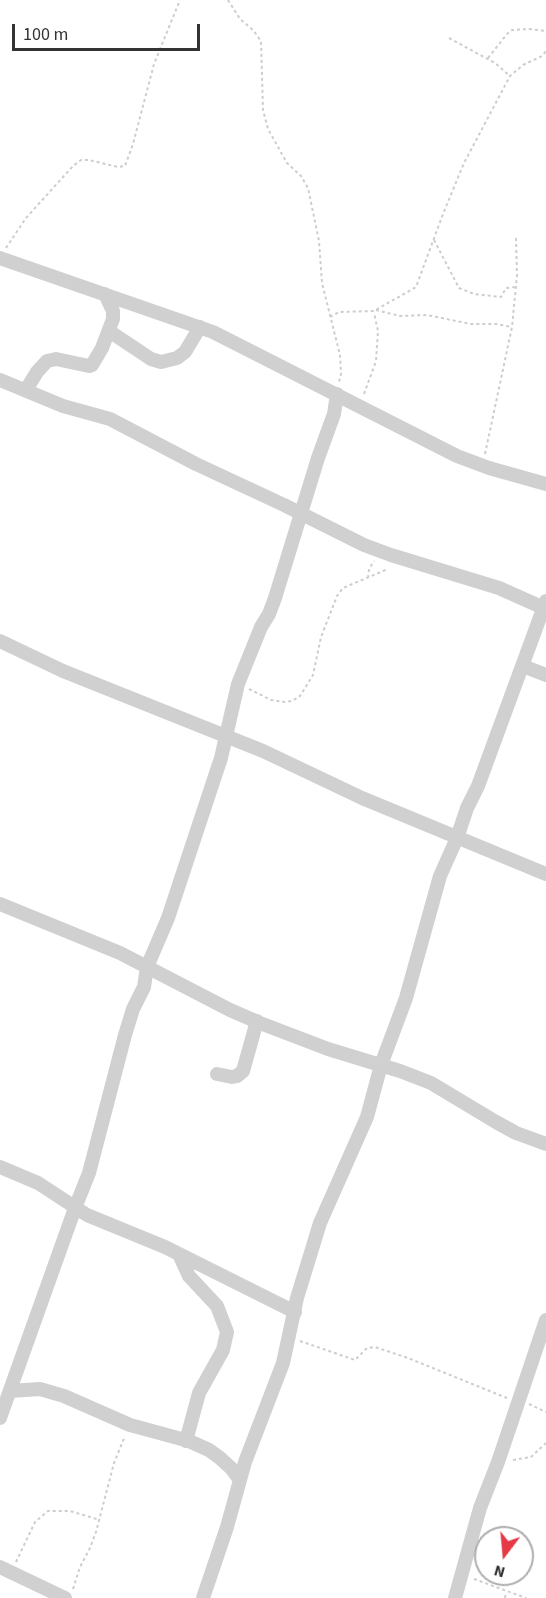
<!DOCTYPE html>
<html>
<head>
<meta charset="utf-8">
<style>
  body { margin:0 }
  #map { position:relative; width:546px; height:1598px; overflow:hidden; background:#fff; font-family:"Source Sans 3",sans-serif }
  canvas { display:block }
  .north { position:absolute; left:474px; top:1526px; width:60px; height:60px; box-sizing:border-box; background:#fff; border:2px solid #adadad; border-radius:50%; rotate:196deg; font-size:16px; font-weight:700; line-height:24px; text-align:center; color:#333 }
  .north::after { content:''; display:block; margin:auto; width:21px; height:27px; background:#e63946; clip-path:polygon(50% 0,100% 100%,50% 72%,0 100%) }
  .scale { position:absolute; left:12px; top:24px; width:188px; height:27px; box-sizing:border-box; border:3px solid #333; border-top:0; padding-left:8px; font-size:18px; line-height:21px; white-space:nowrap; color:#333; -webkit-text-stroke:4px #fff; paint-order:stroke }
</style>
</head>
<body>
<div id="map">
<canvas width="546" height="1598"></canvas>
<div class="north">N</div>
<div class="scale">100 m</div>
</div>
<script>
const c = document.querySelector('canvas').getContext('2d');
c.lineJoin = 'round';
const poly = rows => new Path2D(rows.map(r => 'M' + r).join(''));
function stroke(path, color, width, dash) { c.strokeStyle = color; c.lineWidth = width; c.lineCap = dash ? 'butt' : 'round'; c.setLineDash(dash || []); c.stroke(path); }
stroke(poly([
  [228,0,240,19,253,30,261,41,263,110,268,129,287,163,301,176,308,188,319,241,322,283,340,355,341,374,339,382],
  [449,38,495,63,510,76],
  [488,58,507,34,512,30,529,29,546,31],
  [434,240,459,288,474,294,501,297,506,288,516,287],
  [6,248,26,218,73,166,81,160,89,160,118,167,125,166,133,144,154,64,180,0],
  [376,310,400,316,427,315,471,324,496,324,512,327],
  [330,317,339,312,374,311,416,287,443,214,464,163,510,76,523,65,542,56,546,51],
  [364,394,376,361,378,331,374,313],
  [485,454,512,327,517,275,516,238],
  [368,578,369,569,374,561],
  [249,689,271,700,285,702,292,701,300,696,313,675,321,637,337,596,343,588,388,569],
  [300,1341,355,1360,367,1348,375,1347,408,1358,507,1398],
  [529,1404,546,1412],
  [513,1460,531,1457,546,1443],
  [16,1562,35,1522,48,1511,70,1511,100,1520],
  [474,1579,526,1598],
  [73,1589,80,1567,90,1548,96,1532,114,1463,125,1436],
  [505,1598,506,1592]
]), '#cdcdcd', 2, [3, 3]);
stroke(poly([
  [0,258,213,332,457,456,489,468,546,484],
  [109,331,151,359,161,362,177,358,185,352,200,327],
  [0,380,63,406,110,419,196,464,284,505,364,545,391,555,499,588,546,609],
  [26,390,37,372,47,361,56,359,89,366,92,365,102,348,113,319,113,311,105,294],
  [0,641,63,671,263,751,362,798,546,874],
  [523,666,546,675],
  [0,904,120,953,230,1010,260,1023,328,1049,400,1071,431,1083,496,1122,516,1133,546,1144],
  [217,1074,232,1077,237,1076,243,1071,257,1021],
  [0,1167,38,1183,87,1215,165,1247,295,1312],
  [179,1254,189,1276,217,1306,227,1332,223,1350,199,1393,186,1441],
  [10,1391,40,1389,64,1396,130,1425,189,1441,209,1450,220,1458,231,1468,240,1480],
  [0,1418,75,1208,89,1173,125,1035,133,1009,144,987,147,967,168,918,221,758,238,684,261,627,269,614,275,598,318,458,334,414,337,394],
  [0,1567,65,1598],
  [203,1598,227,1527,245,1462,283,1363,297,1298,320,1223,367,1117,381,1065,406,998,440,876,457,838,467,808,478,786,546,601],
  [455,1598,480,1508,498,1462,546,1320]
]), '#d0d0d0', 14);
</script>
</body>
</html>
